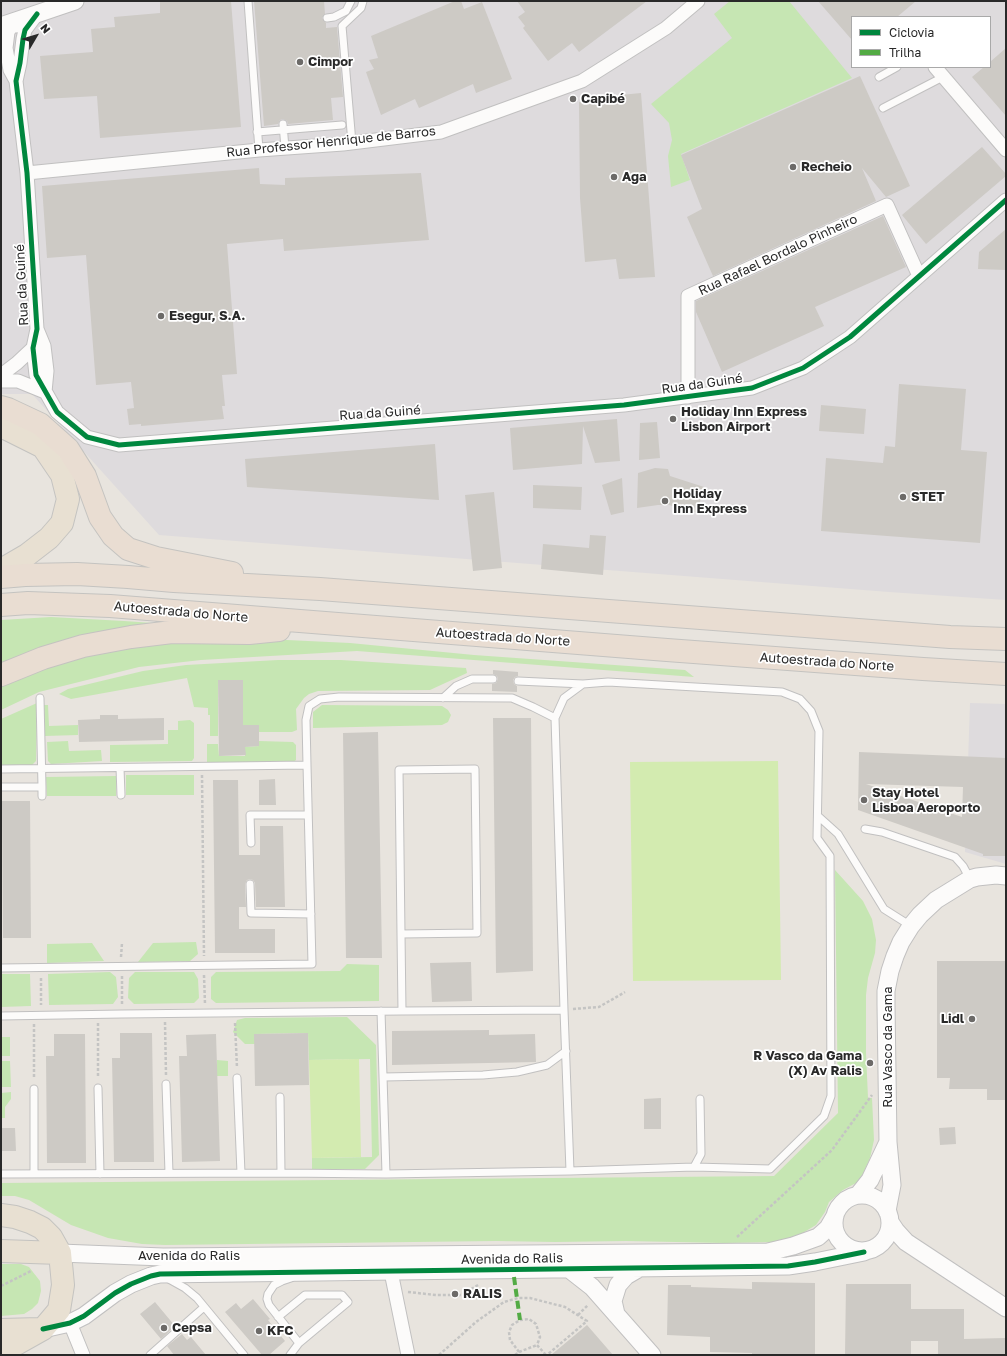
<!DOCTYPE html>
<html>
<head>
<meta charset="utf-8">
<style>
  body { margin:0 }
  #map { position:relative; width:1007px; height:1356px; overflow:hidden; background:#e8e4de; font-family:"Golos Text",sans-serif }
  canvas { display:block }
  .frame { position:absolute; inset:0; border:2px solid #292929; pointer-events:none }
  .legend { position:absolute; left:851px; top:16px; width:140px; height:52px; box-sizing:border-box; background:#fff; border:1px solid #a9a9a9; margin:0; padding:5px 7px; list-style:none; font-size:12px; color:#292929 }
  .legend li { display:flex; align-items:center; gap:8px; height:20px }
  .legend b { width:20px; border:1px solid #a9a9a9 }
  .north { position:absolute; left:16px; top:16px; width:40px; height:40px; -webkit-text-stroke:3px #fff; paint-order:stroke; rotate:52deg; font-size:11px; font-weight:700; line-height:16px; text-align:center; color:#292929 }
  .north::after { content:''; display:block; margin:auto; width:14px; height:18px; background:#292929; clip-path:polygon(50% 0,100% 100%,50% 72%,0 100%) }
</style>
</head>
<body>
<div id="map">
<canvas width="1007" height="1356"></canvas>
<div class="frame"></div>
<ul class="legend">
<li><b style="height:5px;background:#00873e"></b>Ciclovia</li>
<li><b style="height:5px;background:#53ab44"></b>Trilha</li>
</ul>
<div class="north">N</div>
</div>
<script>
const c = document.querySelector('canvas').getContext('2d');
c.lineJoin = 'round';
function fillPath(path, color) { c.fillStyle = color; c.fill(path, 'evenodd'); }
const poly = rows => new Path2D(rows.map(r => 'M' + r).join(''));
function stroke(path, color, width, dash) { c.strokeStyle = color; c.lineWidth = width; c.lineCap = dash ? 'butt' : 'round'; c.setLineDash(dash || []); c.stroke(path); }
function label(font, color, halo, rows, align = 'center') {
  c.font = font + ' "Golos Text",sans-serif'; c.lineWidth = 3.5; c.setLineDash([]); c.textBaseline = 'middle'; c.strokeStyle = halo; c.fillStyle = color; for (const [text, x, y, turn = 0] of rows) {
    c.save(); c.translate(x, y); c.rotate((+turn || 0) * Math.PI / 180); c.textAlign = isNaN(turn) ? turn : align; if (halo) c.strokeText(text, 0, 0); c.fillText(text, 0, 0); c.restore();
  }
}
fillPath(poly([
  [1,1,1006,1,1006,600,889,592,159,535,32,394,1,394],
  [852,17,990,17,990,67,852,67],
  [970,703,1006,704,1006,864,965,852]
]), '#dedbdd');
fillPath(poly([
  [730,1,789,1,852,78,681,154,690,180,671,187,668,156,672,140,669,123,651,104,732,38,714,14],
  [51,617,124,621,196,626,1,668,1,620],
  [194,638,287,640,350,643,474,655,685,670,694,677,357,651,201,660,139,667,39,692,1,710,1,683,90,652],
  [278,660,341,660,466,668,467,673,430,690,318,691,309,694,304,698,296,709,297,730,292,732,259,732,259,725,243,725,243,680,218,680,218,736,210,736,210,715,208,715,208,708,194,707,187,678,71,699,59,694,68,689,143,671,186,665],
  [37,703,36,761,32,765,1,766,1,719],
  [44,705,48,705,49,726,78,725,78,735,45,736],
  [322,705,442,706,448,710,451,715,448,722,442,725,313,728,313,712],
  [190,720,194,723,194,758,192,761,110,762,110,745,168,744,168,730,178,730,178,721],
  [68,741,69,751,101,750,102,761,51,764,48,761,47,742],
  [259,741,293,742,296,745,296,760,292,763,207,764,207,744,218,744,219,756,245,756,245,747,259,746],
  [126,775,194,775,194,795,126,795],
  [116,776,116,796,47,796,46,777],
  [835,870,863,901,872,919,876,940,875,953,868,978,866,995,866,1053,868,1098,872,1098,874,1140,870,1158,863,1174,856,1183,843,1190,829,1202,825,1212,816,1225,801,1234,777,1242,725,1243,626,1241,555,1242,496,1241,165,1245,142,1244,108,1238,71,1225,29,1200,15,1196,1,1196,1,1183,774,1176,838,1113],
  [196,942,198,954,190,961,138,962,153,943],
  [92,943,104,961,47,963,47,944],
  [347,964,379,965,379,1001,216,1003,211,999,211,977,216,972,340,971],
  [110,972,116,977,118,997,113,1004,49,1005,48,974],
  [135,972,194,972,198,979,199,998,194,1003,134,1004,128,998,129,978],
  [1,974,30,974,31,1006,1,1007],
  [347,1017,376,1045,379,1155,365,1169,312,1169,312,1158,372,1157,370,1059,309,1060,308,1033,255,1034,255,1044,245,1044,233,1032,237,1020,245,1018],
  [1,1037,10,1037,10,1056,1,1056],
  [217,1060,228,1061,228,1076,217,1076],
  [1,1061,10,1061,11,1087,1,1087],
  [11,1092,11,1099,5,1107,5,1118,1,1118,1,1093],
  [1,1264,21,1264,29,1267,40,1281,41,1291,38,1303,32,1309,24,1314,1,1316]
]), '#c6e6b3');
fillPath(poly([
  [778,761,781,980,633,981,630,762],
  [359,1059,361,1157,312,1158,309,1060]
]), '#d3ebb0');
fillPath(poly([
  [169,1,231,1,241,127,100,138,97,96,44,99,40,56,93,52,91,29,115,27,114,17,160,13,160,2],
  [254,1,324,1,325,14,322,18,326,23,326,28,337,27,343,97,331,98,333,120,288,124,287,121,283,119,280,120,278,124,264,126],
  [455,1,461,1,464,9,482,2,512,79,476,93,473,84,419,108,415,99,381,115,366,72,374,69,369,60,378,58,371,36],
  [517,1,647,1,579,52,572,43,548,61,523,28,525,26,518,17,525,12],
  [818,1,916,1,897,17,852,17,852,40],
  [1006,48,1006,116,972,77,984,67,990,67,990,62],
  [860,76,910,186,886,197,862,168,876,201,713,276,687,217,702,209,681,155],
  [641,93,655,277,619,279,616,259,585,262,580,198,579,102,590,98],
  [982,147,1006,174,1006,176,926,244,902,215],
  [259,168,260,184,285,185,285,178,421,173,429,240,284,251,283,239,227,244,237,374,222,375,225,406,222,406,224,419,141,426,141,424,129,425,127,409,134,408,131,382,96,385,86,255,47,258,42,186],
  [883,216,906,267,815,307,824,326,722,372,696,312,696,301],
  [1006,229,1006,270,978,269,979,252],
  [899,384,966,389,961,450,987,452,980,543,821,531,826,458,883,463,885,446,895,447],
  [821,405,866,409,864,434,819,431],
  [617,419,620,461,595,463,583,426,582,464,513,470,510,428],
  [657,422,660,458,639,460,640,423],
  [435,444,439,500,247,487,245,459],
  [655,468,668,469,670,476,704,487,697,513,669,505,658,505,637,508,638,473],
  [622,478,624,512,611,515,602,485],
  [533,485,582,487,581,510,533,508],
  [494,492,502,568,473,571,465,495],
  [590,535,606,536,603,575,541,569,543,544,589,548],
  [493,670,518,672,518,676,515,677,513,680,514,684,517,686,517,692,492,691,492,684,496,683,498,679,497,676,493,674],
  [218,680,243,680,243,725,259,725,259,746,245,747,246,755,219,756],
  [100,715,118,715,118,719,164,718,164,740,79,742,78,720,100,719],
  [493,718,531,718,533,971,496,973],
  [378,732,382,958,346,958,343,733],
  [859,752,1006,758,1006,856,983,856,983,854,858,810],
  [866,784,963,787,962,817],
  [275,779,276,805,259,805,259,780],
  [213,780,238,780,239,855,260,855,260,826,283,826,285,907,256,907,255,883,253,880,250,879,247,880,245,884,246,907,239,907,239,929,275,929,275,953,215,953],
  [2,801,30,801,31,938,3,938],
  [937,961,1006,961,1006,1100,987,1100,987,1089,949,1089,950,1078,937,1078],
  [471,962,472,1001,432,1002,430,963],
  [489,1030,489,1035,535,1034,536,1062,392,1065,392,1031],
  [120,1033,152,1033,154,1162,114,1162,112,1058,120,1058],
  [308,1033,309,1085,255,1086,254,1034],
  [54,1034,85,1034,86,1163,47,1163,46,1056,54,1056],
  [216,1034,220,1161,182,1162,179,1056,187,1056,186,1035],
  [661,1098,661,1129,644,1129,644,1099],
  [955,1127,956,1144,940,1145,939,1128],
  [1,1128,15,1128,16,1151,1,1151],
  [752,1282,815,1283,815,1355,752,1355,752,1353,710,1352,710,1337,667,1335,668,1285,691,1285,691,1287,752,1289],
  [846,1284,911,1284,911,1309,964,1309,964,1339,1005,1338,1006,1355,938,1355,938,1341,911,1341,911,1355,845,1355],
  [253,1299,270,1319,268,1320,285,1341,269,1355,262,1355,225,1312,236,1303,241,1309],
  [155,1302,175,1326,161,1339,140,1314],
  [587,1325,613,1355,551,1355],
  [182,1334,187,1340,191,1337,206,1355,174,1355,167,1346]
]), '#cdcac5');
const service = poly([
  [248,1,259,150],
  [327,18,334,17,346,11,351,1],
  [879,77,897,67],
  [883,108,943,77],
  [283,124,285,148],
  [257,132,342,125],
  [352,143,342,26,361,8,363,1],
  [518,681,583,684],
  [443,698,456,686,472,679,493,679],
  [120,768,121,795],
  [1,769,307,765,306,720,309,706,320,699,339,697,512,698,533,707,555,718],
  [1,787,42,787,40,698],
  [42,796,42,787],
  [818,816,838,834,884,909,911,926],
  [865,829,882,832,955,857,963,866,970,879],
  [251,843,250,815,308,815],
  [250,884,251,913,311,914],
  [401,934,477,933,475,769,399,770,401,934,402,1011],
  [1,968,312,964,307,765],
  [564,1010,555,718,564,698,583,684,608,682,782,692,800,699,811,711,819,731,817,838,830,856,831,1096,824,1116,770,1169,694,1167,570,1171],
  [1,1016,122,1014,402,1011,564,1010,570,1171,386,1174,381,1011],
  [384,1077,483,1075,517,1072,547,1065,566,1051],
  [237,1078,241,1173],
  [166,1084,169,1173],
  [98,1088,100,1174],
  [34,1089,34,1174],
  [280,1097,281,1173,386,1174],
  [694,1167,701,1154,700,1099],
  [1,1174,281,1173],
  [167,1278,185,1288,197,1298,244,1355],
  [291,1278,282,1281,274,1285,268,1294,267,1299,269,1305,299,1343],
  [278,1317,305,1295,342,1295,348,1302,299,1343,290,1355],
  [150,1355,204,1307]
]);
const minor = poly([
  [37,14,25,30,23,39,20,63,16,81,27,173,37,329,33,348,36,375,57,412,87,437,119,445,624,405,752,388,803,368,850,337,1006,200],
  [935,67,1006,150],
  [16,81,10,70,6,48,8,32,14,22,16,26],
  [27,173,259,150,343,144,441,132,582,81,666,28,698,1],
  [37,329,44,346,47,371,45,392],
  [1,375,17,363,33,348],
  [1,381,18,381,45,392],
  [688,397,688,296,887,205,919,276],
  [391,1272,408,1355],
  [70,1323,83,1355]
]);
const tertiary = poly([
  [1,26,75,1],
  [858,1195,870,1180,888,1142],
  '834 1223a28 28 0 1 1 56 0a28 28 0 1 1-56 0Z',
  [887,1211,892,1185,888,1142,886,1004,886,991,890,971,895,956,901,942,911,926,920,915,936,900,970,879,977,877,996,875,1006,876],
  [890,1222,896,1231,906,1242,1006,1308],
  [60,1253,163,1257,768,1252,793,1246,818,1237,828,1228,835,1216],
  [569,1269,592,1287,652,1355],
  [616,1314,613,1301,618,1285,626,1276,638,1269],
  [43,1329,70,1323,84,1316,115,1293,131,1284,151,1276,160,1274,788,1266,815,1262,864,1252]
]);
const trunk = poly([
  [1,428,5,428,43,447,62,475,68,499,62,523,49,538,27,555,1,570],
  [1,1215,15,1217,30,1222,42,1228,51,1237,60,1253,63,1285,59,1310,43,1329,18,1343,1,1351],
  [1,1251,60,1253],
  [1,1330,40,1329]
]);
const motorway = poly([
  [1,407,8,409,40,424,68,449,85,476,100,517,113,536,128,549,156,558,232,573],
  [1,577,25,575,77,574,128,577,174,581,320,589,950,637,1006,639],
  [1,605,28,603,110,606,667,650,923,669,1006,674],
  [1,675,43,658,83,646,131,637,172,632,249,633,279,630]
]);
stroke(service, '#c1c0c0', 9);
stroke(minor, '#c1c0c0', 15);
stroke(tertiary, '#c1c0c0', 19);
stroke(trunk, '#c4c3c0', 24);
stroke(motorway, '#c4c3c0', 24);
stroke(poly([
  [202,775,204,956],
  [121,957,122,943],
  [204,975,205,1004],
  [122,976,122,1005],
  [41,978,41,1005],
  [573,1009,599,1007,625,992],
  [165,1022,166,1075],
  [98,1023,98,1078],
  [235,1023,237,1068],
  [34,1024,34,1079],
  [737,1237,832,1150,872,1095],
  [1,1286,31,1271],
  [408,1292,436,1295,461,1295,478,1285],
  [578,1315,588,1305],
  [519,1352,510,1340,509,1332,512,1325,520,1320,529,1319,536,1324,540,1337,537,1345,546,1355],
  [439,1355,476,1322,504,1302,518,1298,530,1298,565,1307,587,1321,547,1355],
  [515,1355,519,1352,537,1345]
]), '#c4c4c3', 2.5, [3, 2]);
stroke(service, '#fcfbfa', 7);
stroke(minor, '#fcfbfa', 13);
stroke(tertiary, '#fcfbfa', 17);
stroke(trunk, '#e8e0d2', 22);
stroke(motorway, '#e9ddd2', 22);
stroke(poly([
  [514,1277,520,1320]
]), '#53ab44', 4, [8, 4]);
stroke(poly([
  [37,14,25,30,23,39,20,63,16,81,27,173,37,329,33,348,36,375,57,412,87,437,119,445,624,405,752,388,803,368,850,337,1006,200],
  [43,1329,70,1323,84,1316,115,1293,131,1284,151,1276,160,1274,788,1266,815,1262,864,1252]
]), '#00873e', 5);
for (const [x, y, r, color] of [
  [300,62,4,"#6c6a68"],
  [573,99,4,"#6c6a68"],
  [793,167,4,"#6c6a68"],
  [614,177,4,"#6c6a68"],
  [161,316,4,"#6c6a68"],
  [673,419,4,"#6c6a68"],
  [903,497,4,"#6c6a68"],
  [665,501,4,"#6c6a68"],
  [864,800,4,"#6c6a68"],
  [972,1019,4,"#6c6a68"],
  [870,1063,4,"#6c6a68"],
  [455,1294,4,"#6c6a68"],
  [164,1328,4,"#6c6a68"],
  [259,1331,4,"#6c6a68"]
]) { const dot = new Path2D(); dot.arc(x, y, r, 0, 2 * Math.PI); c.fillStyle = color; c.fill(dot); stroke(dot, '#fff', 1.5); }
label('bold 13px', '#292929', '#fff', [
  ["Cimpor",308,62],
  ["Capibé",581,99],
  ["Recheio",801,167],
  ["Aga",622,177],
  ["Esegur, S.A.",169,316],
  ["Holiday Inn Express",681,412],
  ["Lisbon Airport",681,427],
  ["Holiday",673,494],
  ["Inn Express",673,509],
  ["STET",911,497],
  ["Stay Hotel",872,793],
  ["Lisboa Aeroporto",872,808],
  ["Lidl",964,1019,"right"],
  ["R Vasco da Gama",862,1056,"right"],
  ["(X) Av Ralis",862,1071,"right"],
  ["RALIS",463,1294],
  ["Cepsa",172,1328],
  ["KFC",267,1331]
], 'left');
label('13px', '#292929', '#fff', [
  ["Rua Professor Henrique de Barros",331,142,-6],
  ["Rua Rafael Bordalo Pinheiro",778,255,-25],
  ["Rua da Guiné",22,285,-93],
  ["Rua da Guiné",702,384,-8],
  ["Rua da Guiné",380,413,-4],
  ["Autoestrada do Norte",181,612,5],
  ["Autoestrada do Norte",503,637,4],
  ["Autoestrada do Norte",827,662,4],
  ["Rua Vasco da Gama",888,1047,-90],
  ["Avenida do Ralis",189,1256],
  ["Avenida do Ralis",512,1259,-1]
]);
</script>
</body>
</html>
